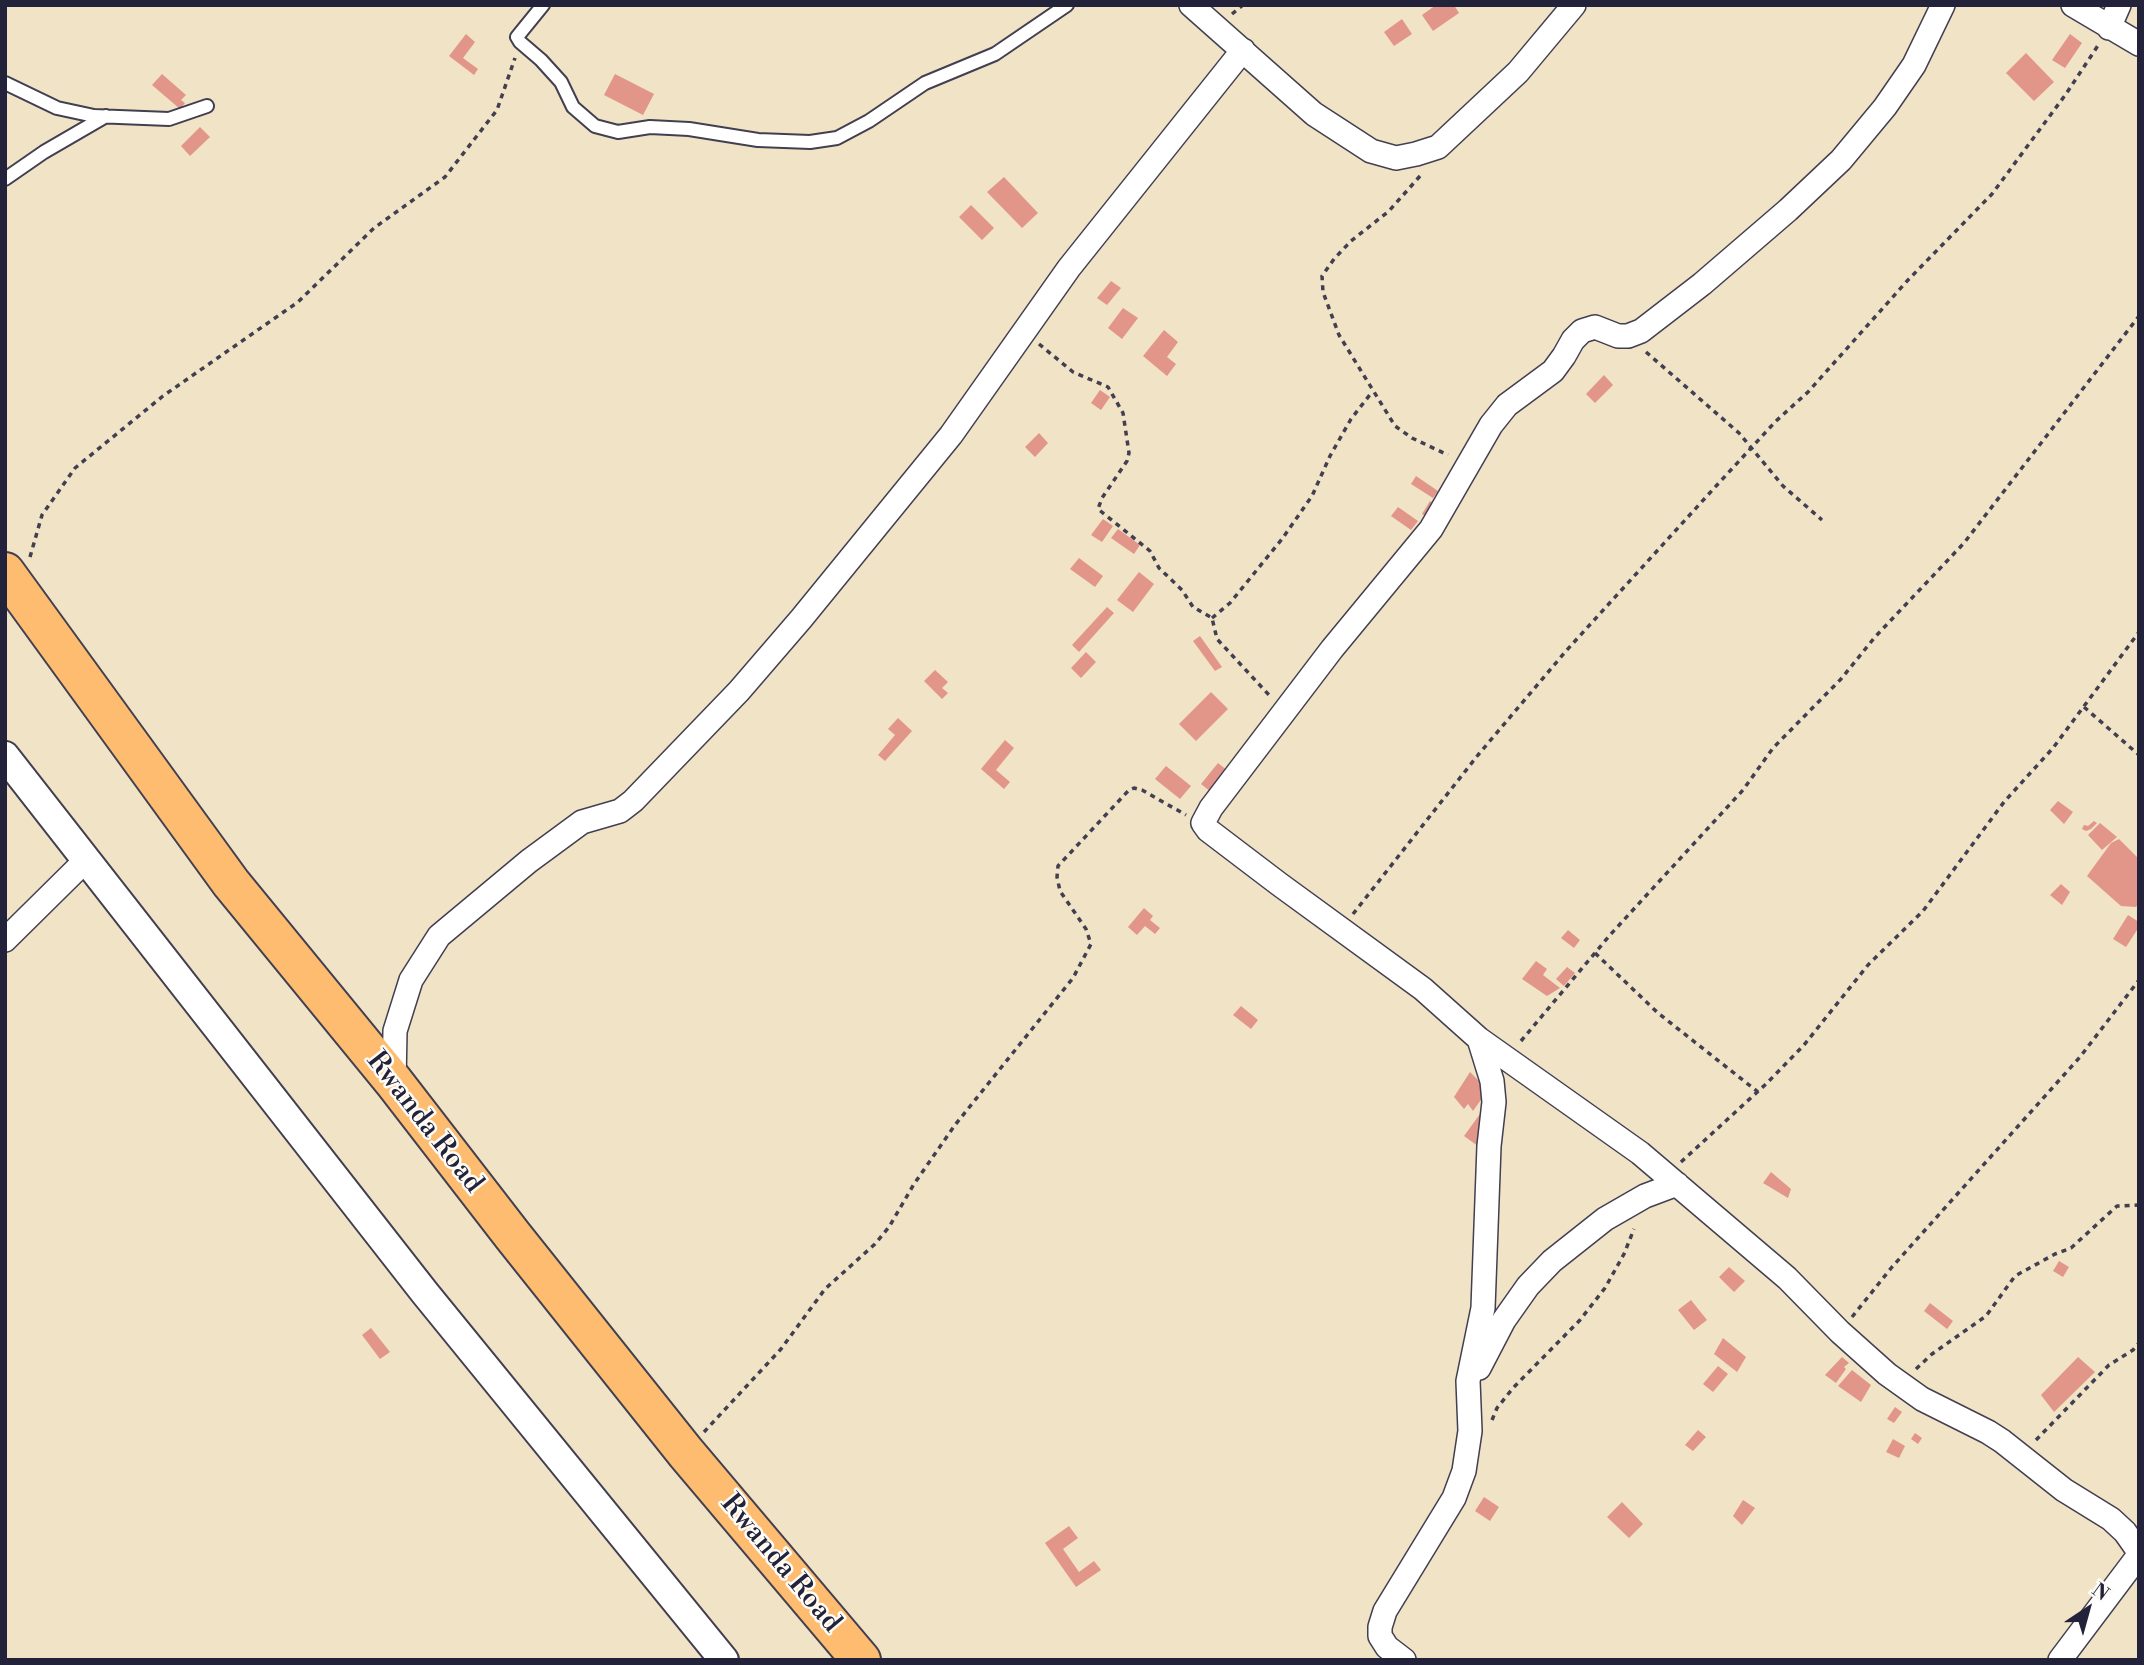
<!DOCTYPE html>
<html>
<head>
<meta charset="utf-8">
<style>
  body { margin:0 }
  #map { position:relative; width:2144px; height:1665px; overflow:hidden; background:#f1e3c6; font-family:"Libre Bodoni",serif }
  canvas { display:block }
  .frame { position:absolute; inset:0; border:7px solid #22223b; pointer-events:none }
  .north { position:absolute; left:2053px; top:1574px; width:70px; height:70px; -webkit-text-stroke:5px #fdfcf7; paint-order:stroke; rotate:36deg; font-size:19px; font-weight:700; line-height:28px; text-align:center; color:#22223b }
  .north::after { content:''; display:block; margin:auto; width:24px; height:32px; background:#22223b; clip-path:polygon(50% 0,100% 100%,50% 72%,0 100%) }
</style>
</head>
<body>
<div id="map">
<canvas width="2144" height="1665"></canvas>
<div class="frame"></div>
<div class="north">N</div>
</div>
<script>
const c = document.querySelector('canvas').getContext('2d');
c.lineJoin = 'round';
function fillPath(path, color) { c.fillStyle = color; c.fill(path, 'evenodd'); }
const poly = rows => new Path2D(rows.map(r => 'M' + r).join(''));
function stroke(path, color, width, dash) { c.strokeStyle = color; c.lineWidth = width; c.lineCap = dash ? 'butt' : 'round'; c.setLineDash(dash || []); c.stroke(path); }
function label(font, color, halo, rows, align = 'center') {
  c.font = font + ' "Libre Bodoni",serif'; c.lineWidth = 5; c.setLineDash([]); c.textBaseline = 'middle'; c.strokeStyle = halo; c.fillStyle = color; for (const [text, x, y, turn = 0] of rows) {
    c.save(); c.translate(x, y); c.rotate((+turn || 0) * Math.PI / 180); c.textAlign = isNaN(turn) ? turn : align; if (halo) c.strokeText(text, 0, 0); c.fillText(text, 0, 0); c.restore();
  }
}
fillPath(poly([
  [1436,5,1454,5,1459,13,1433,31,1422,15],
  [1402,19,1412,34,1394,46,1384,32],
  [466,34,475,42,463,58,478,69,474,75,449,56],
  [2070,34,2082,43,2065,68,2052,60],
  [2026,53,2054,82,2034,101,2006,73],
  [162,74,186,95,181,100,185,103,180,109,152,85],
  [615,74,654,94,643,115,604,95],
  [200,127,210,137,190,156,181,146],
  [1004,177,1038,213,1022,228,987,192],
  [971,205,994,228,982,240,959,217],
  [1111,281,1121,288,1107,305,1097,298],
  [1123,308,1138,318,1122,339,1108,328],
  [1164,330,1178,342,1167,357,1176,364,1167,376,1143,356],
  [1604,375,1613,385,1595,403,1586,394],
  [1100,390,1110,397,1101,410,1091,403],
  [1039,433,1048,443,1035,457,1025,447],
  [1416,476,1438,491,1433,498,1411,484],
  [1430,501,1441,507,1433,520,1422,514],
  [1398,507,1418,521,1411,530,1391,516],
  [1103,519,1113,526,1102,542,1091,535],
  [1118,529,1140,545,1134,554,1111,538],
  [1079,558,1103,576,1095,587,1070,569],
  [1139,572,1154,584,1133,612,1117,600],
  [1107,607,1114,613,1079,652,1072,645],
  [1200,636,1222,667,1215,671,1193,641],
  [1086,652,1096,662,1081,678,1071,668],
  [935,670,948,682,942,688,948,693,942,699,924,681],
  [1211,692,1228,709,1196,741,1179,724],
  [898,718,912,731,885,761,878,755,895,735,888,729],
  [1005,740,1014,748,996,770,1010,782,1004,789,981,769],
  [1218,763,1228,771,1211,792,1201,784],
  [1166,766,1191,786,1180,799,1155,779],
  [2058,801,2073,812,2064,824,2050,810],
  [2094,821,2097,823,2091,829,2086,831,2082,829,2084,825,2088,826],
  [2100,823,2117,837,2102,850,2088,835],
  [2119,839,2139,859,2139,903,2136,907,2121,906,2087,876,2111,843],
  [2061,884,2070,892,2062,905,2050,895],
  [1144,908,1153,916,1150,920,1160,928,1155,934,1145,926,1137,935,1128,927],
  [2128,915,2139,922,2139,927,2126,947,2113,939],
  [1568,930,1580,940,1574,948,1561,938],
  [1536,961,1547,969,1543,975,1560,988,1547,996,1522,979],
  [1567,967,1575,973,1564,986,1556,979],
  [1241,1006,1258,1020,1251,1029,1233,1015],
  [1470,1072,1488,1090,1473,1111,1468,1104,1464,1109,1454,1097],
  [1485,1107,1478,1146,1464,1136],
  [1771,1172,1791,1189,1788,1198,1763,1183],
  [2059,1261,2069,1267,2063,1277,2053,1271],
  [1729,1267,1745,1281,1734,1292,1719,1277],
  [1691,1300,1707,1320,1694,1330,1678,1310],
  [1930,1303,1953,1321,1947,1329,1924,1311],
  [371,1328,390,1352,380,1359,362,1335],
  [1723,1338,1746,1357,1737,1372,1714,1354],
  [1842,1357,1849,1363,1844,1367,1846,1369,1836,1383,1825,1375],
  [2078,1357,2095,1372,2054,1412,2041,1395],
  [1718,1366,1728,1374,1713,1392,1703,1384],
  [1852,1370,1871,1385,1861,1402,1838,1386],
  [1895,1407,1902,1412,1894,1423,1887,1419],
  [1698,1430,1706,1437,1693,1451,1685,1445],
  [1915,1433,1922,1438,1918,1444,1911,1439],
  [1893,1439,1905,1446,1899,1458,1886,1452],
  [1484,1497,1499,1507,1490,1521,1475,1511],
  [1743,1500,1755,1508,1742,1525,1733,1516],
  [1622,1502,1643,1524,1629,1538,1607,1517],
  [1069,1526,1078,1538,1063,1549,1079,1572,1094,1561,1101,1570,1076,1587,1045,1543]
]), '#e19689');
const service = poly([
  [543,5,517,37,520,42,541,60,561,82,573,107,595,126,618,132,650,127,689,129,758,140,810,142,837,138,869,121,925,83,995,54,1067,5],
  [5,83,57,108,94,116,169,119,207,106],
  [5,179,44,152,106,116]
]);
const minor = poly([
  [1191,5,1314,114,1371,151,1396,158,1416,154,1438,147,1518,72,1574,5],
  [1943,5,1914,65,1885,107,1841,160,1788,210,1702,284,1641,331,1628,336,1618,336,1595,327,1582,331,1573,340,1564,356,1553,371,1507,405,1491,425,1431,529,1332,649,1211,808,1203,823,1208,830,1279,884,1423,989,1479,1039,1640,1153,1787,1278,1840,1332,1887,1374,1922,1399,1988,1432,2002,1441,2064,1490,2111,1519,2125,1532,2139,1552],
  [2073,5,2139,44],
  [2109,28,2119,5],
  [5,940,86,860],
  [394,1082,395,1031,411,980,439,936,529,861,582,822,620,811,633,801,739,691,801,619,951,435,1069,268,1243,50],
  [1479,1368,1504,1320,1528,1286,1552,1261,1605,1219,1645,1196,1677,1184],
  [1404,1660,1387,1647,1380,1636,1380,1627,1385,1611,1454,1498,1464,1471,1470,1431,1468,1381,1483,1308,1489,1146,1494,1102,1492,1081,1479,1039],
  [2060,1660,2139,1555]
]);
const tertiary = poly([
  [5,756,425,1293,724,1660]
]);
const trunk = poly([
  [5,572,231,883,394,1082,513,1236,686,1453,861,1660]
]);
stroke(service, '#413f50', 16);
stroke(minor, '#413f50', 26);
stroke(tertiary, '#413f50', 32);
stroke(trunk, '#413f50', 42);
stroke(poly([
  [1232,14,1243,5],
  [1420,176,1389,211,1351,241,1334,259,1322,276,1323,292,1339,335,1395,426,1412,438,1448,455],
  [1039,344,1073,372,1108,387,1123,413,1129,453,1127,461,1102,498,1098,509,1150,551,1159,568,1182,590,1193,607,1212,618,1217,639,1269,695],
  [1646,352,1739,433,1783,486,1822,520],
  [30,557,42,515,75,468,163,396,298,302,374,228,445,177,497,110,515,58],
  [1212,618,1230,603,1282,539,1312,496,1330,456,1351,419,1372,392],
  [2084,707,2139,755],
  [1353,914,1478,755,1566,651,1717,485,1776,421,1808,392,1908,280,1992,194,2066,94,2099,44],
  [1595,953,1658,1013,1758,1092],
  [1521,1041,1610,935,1743,790,1773,748,1841,679,1875,637,1964,543,2139,316],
  [1681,1162,1766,1084,1804,1045,1868,965,1923,911,2004,802,2053,748,2139,632],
  [1852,1317,1892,1267,2080,1057,2139,980],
  [1916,1369,1932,1354,1986,1316,2015,1276,2055,1254,2071,1248,2117,1206,2139,1205],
  [1492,1420,1497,1408,1513,1388,1580,1320,1605,1288,1624,1254,1634,1229],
  [704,1432,781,1349,825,1289,875,1244,889,1227,914,1184,955,1125,1073,978,1091,944,1086,929,1060,891,1057,877,1058,866,1129,790,1134,788,1142,790,1186,815],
  [2036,1440,2109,1365,2133,1350,2139,1343]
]), '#413f50', 3.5, [5, 5]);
stroke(service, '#fff', 12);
stroke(minor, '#fff', 23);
stroke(tertiary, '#fff', 28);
stroke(trunk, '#fdbc6f', 38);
label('28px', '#22223b', '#fdfcf7', [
  ["Rwanda Road",424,1123,52],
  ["Rwanda Road",780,1564,50]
]);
</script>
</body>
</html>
